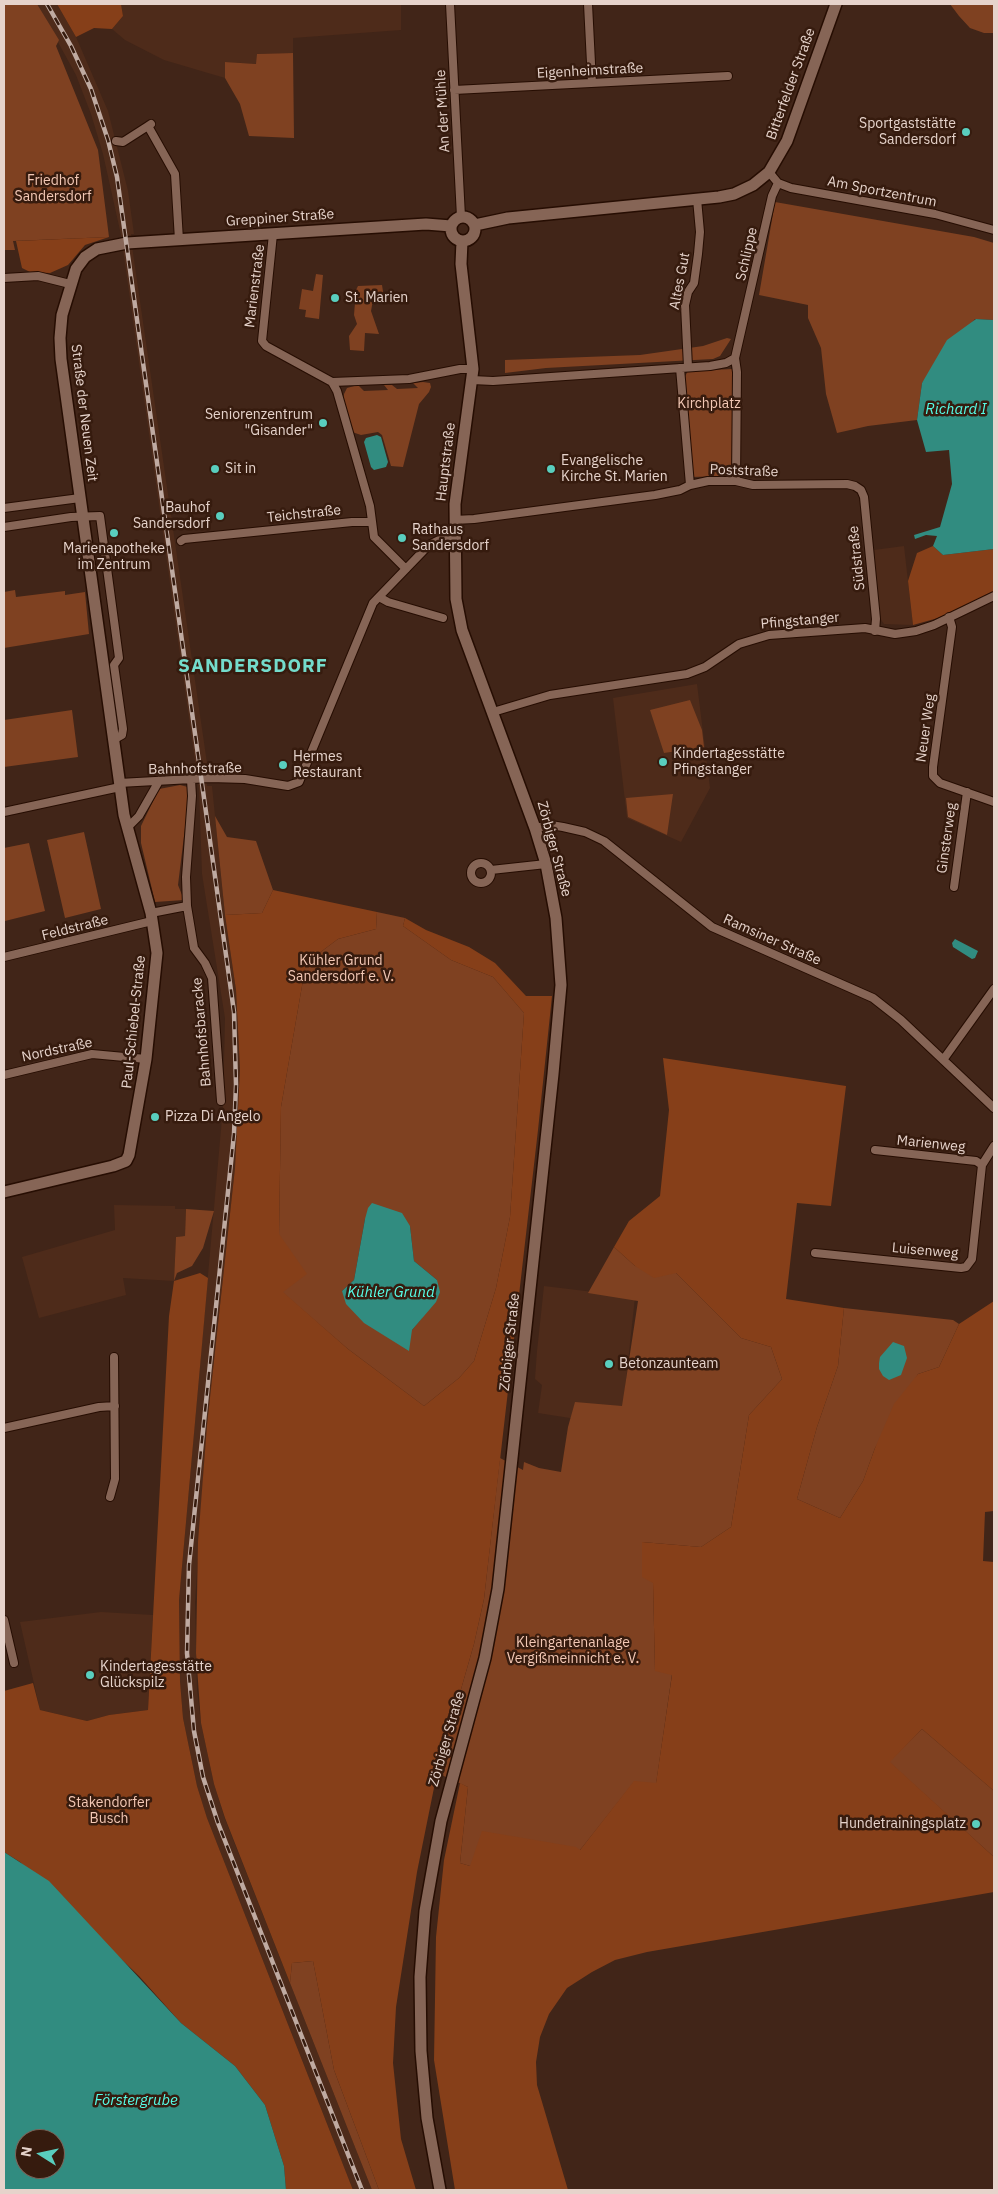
<!DOCTYPE html>
<html>
<head>
<meta charset="utf-8">
<style>
  body { margin:0 }
  #map { position:relative; width:998px; height:2194px; overflow:hidden; background:#412518; font-family:"IBM Plex Sans",sans-serif }
  canvas { display:block }
  .frame { position:absolute; inset:0; border:5px solid #e6d3cb; pointer-events:none }
  .north { position:absolute; left:15px; top:2129px; width:50px; height:50px; box-sizing:border-box; background:#361b0e; border:1px solid #7c655a; border-radius:50%; rotate:280deg; font-size:14px; font-weight:700; line-height:20px; text-align:center; color:#e6d3cb }
  .north::after { content:''; display:block; margin:auto; width:18px; height:22px; background:#59cebe; clip-path:polygon(50% 0,100% 100%,50% 72%,0 100%) }
</style>
</head>
<body>
<div id="map">
<canvas width="998" height="2194"></canvas>
<div class="frame"></div>
<div class="north">N</div>
</div>
<script>
const c = document.querySelector('canvas').getContext('2d');
c.lineJoin = 'round';
function fillPath(path, color) { c.fillStyle = color; c.fill(path, 'evenodd'); }
const poly = rows => new Path2D(rows.map(r => 'M' + r).join(''));
function stroke(path, color, width, dash) { c.strokeStyle = color; c.lineWidth = width; c.lineCap = dash ? 'butt' : 'round'; c.setLineDash(dash || []); c.stroke(path); }
function label(font, color, halo, rows, align = 'center') {
  c.font = font + ' "IBM Plex Sans",sans-serif'; c.lineWidth = 5; c.setLineDash([]); c.textBaseline = 'middle'; c.strokeStyle = halo; c.fillStyle = color; for (const [text, x, y, turn = 0] of rows) {
    c.save(); c.translate(x, y); c.rotate((+turn || 0) * Math.PI / 180); c.textAlign = isNaN(turn) ? turn : align; if (halo) c.strokeText(text, 0, 0); c.fillText(text, 0, 0); c.restore();
  }
}
fillPath(poly([
  [37,4,57,4,76,37,108,111,128,191,134,234,131,234,133,253,208,770,205,770,207,786,212,786,225,915,236,990,240,1069,235,1168,207,1425,195,1602,197,1689,201,1723,214,1784,225,1819,372,2190,353,2190,207,1818,197,1786,183,1718,180,1681,179,1600,223,1107,225,1018,202,874,199,789,121,235,103,154,91,114,76,75],
  [121,4,401,4,401,30,293,38,293,53,257,54,257,64,225,62,225,78,164,60,125,40,112,29,123,16],
  [904,546,913,625,884,624,880,618,874,550],
  [697,684,710,788,681,842,627,818,613,698],
  [114,1205,175,1206,175,1209,186,1209,185,1236,176,1237,174,1281,123,1278,126,1295,39,1318,22,1257,115,1230],
  [544,1286,635,1297,621,1426,538,1413,542,1385,535,1379,537,1351],
  [101,1612,153,1615,148,1710,109,1715,87,1721,40,1710,20,1622]
]), '#4e2b1a');
fillPath(poly([
  [4,4,37,4,59,40,56,46,98,150,109,237,13,241,15,250,4,250],
  [950,4,994,4,994,33,984,33,970,28,959,16],
  [293,53,294,138,249,136,240,104,225,78,225,62,256,64,257,54],
  [775,202,974,237,994,243,994,320,975,319,922,383,917,420,868,426,837,433,826,394,821,348,808,318,808,305,759,295],
  [316,274,323,275,319,319,305,317,306,310,299,309,302,289,313,291],
  [382,285,384,298,373,300,371,311,379,334,365,333,364,351,350,350,349,336,357,324,354,315,356,290,358,286],
  [727,338,731,339,720,356,713,359,546,368,505,373,505,360,640,355,703,346],
  [733,369,733,476,689,477,684,378,688,371],
  [423,382,430,383,431,387,429,392,419,404,403,467,391,466,382,435,378,432,361,435,352,432,343,400,344,394,347,388,358,385,364,391,388,390,384,385,392,385,397,389,418,388,413,383],
  [15,590,16,597,65,591,65,595,85,592,89,634,4,648,4,592],
  [690,700,702,730,704,747,664,753,650,710],
  [72,710,78,757,4,767,4,720],
  [180,785,188,787,189,795,178,885,184,900,155,902,141,843,141,826,159,789],
  [673,794,667,835,628,817,626,798],
  [215,816,227,837,256,841,273,890,262,913,225,915],
  [84,832,101,909,65,918,47,840],
  [29,843,45,911,5,921,4,848],
  [377,912,405,918,403,926,451,960,493,977,524,1013,510,1217,496,1288,474,1361,459,1378,424,1406,348,1349,282,1292,279,1234,281,1107,306,963,338,939,376,929],
  [365,1219,410,1226,414,1261,437,1280,422,1318,412,1330,342,1291,354,1280],
  [186,1209,214,1211,203,1248,192,1266,177,1273,174,1281,176,1237,185,1236],
  [614,1247,635,1266,676,1273,741,1338,771,1347,782,1379,749,1415,731,1527,701,1547,642,1542,653,1583,655,1670,672,1674,656,1784,634,1782,580,1850,470,1866,460,1863,468,1787,437,1773,474,1644,484,1599,500,1458,523,1470,524,1462,539,1468,561,1472,568,1427,575,1402,622,1406,638,1301,588,1293],
  [844,1308,953,1320,959,1324,939,1367,918,1374,875,1448,863,1481,840,1518,797,1499,817,1427,838,1366],
  [922,1729,994,1791,994,1857,889,1762],
  [313,1961,334,2070,379,2190,372,2190,290,1983,292,1963]
]), '#7f4121');
fillPath(poly([
  [57,4,121,4,123,16,112,29,94,28,76,37],
  [109,237,85,245,68,265,50,273,30,272,22,268,16,241],
  [933,546,943,555,994,549,994,592,938,618,913,625,908,581,917,553],
  [273,890,377,912,376,929,338,939,306,963,281,1107,279,1234,307,1274,283,1292,348,1349,424,1406,459,1378,474,1361,496,1288,510,1217,524,1013,493,977,451,960,403,926,405,918,426,930,469,947,495,963,526,996,552,996,538,1130,484,1599,474,1644,437,1773,417,1872,396,2007,393,2063,401,2139,416,2190,379,2190,334,2070,313,1961,292,1963,290,1983,225,1818,214,1784,201,1723,196,1653,198,1542,207,1425,235,1168,240,1069,236,990,225,915,262,913],
  [663,1058,846,1086,831,1206,797,1203,786,1299,844,1308,838,1366,817,1427,797,1499,840,1518,863,1481,875,1448,894,1404,918,1374,939,1367,959,1324,994,1301,994,1511,985,1512,983,1561,994,1562,994,1791,922,1729,890,1762,994,1857,994,1892,647,1952,615,1960,592,1972,567,1988,549,2014,540,2037,536,2062,537,2085,568,2190,455,2190,434,2060,436,1937,444,1860,460,1783,468,1787,460,1863,470,1866,482,1831,576,1847,580,1850,634,1781,656,1783,672,1675,655,1671,653,1583,642,1577,642,1542,701,1547,731,1527,749,1415,782,1379,771,1347,741,1338,676,1273,654,1278,635,1266,614,1247,629,1221,660,1196,669,1110],
  [200,1273,208,1278,179,1600,180,1681,183,1718,197,1786,207,1818,353,2190,286,2190,284,2166,265,2105,235,2066,181,2023,139,1976,20,1862,4,1852,4,1691,33,1683,40,1710,87,1721,109,1715,148,1710,169,1316,174,1281]
]), '#863f19');
fillPath(poly([
  [976,319,994,320,994,549,943,555,933,546,937,536,926,535,915,539,914,535,940,527,952,484,949,450,926,452,917,420,922,383,947,340],
  [377,435,381,437,388,462,386,467,374,470,371,467,364,442,366,438],
  [955,939,978,951,975,958,972,959,953,947,952,943],
  [372,1203,402,1213,410,1226,414,1261,437,1280,440,1292,436,1302,412,1330,409,1351,364,1323,346,1304,342,1291,354,1280,365,1219,368,1208],
  [893,1342,904,1346,907,1358,901,1375,889,1380,883,1376,879,1369,879,1363,880,1357],
  [4,1852,49,1881,181,2023,235,2066,265,2105,284,2166,286,2190,4,2190],
  [25,2139,55,2139,55,2169,25,2169]
]), '#318c80');
const street = poly([
  [450,4,461,217],
  [588,4,592,83],
  [454,90,728,76],
  [151,124,148,126,175,174,179,240],
  [116,141,123,142,148,126],
  [769,172,778,183,791,188,935,214,994,230],
  [273,234,262,341,266,346,332,382,337,391,370,506,374,537,406,569],
  [4,278,38,276,70,284],
  [688,367,685,305,688,292,694,283,698,254,700,232,697,199],
  [680,368,690,485],
  [472,380,493,381,710,366,726,363,735,358],
  [332,382,409,379,460,369,473,369],
  [736,481,737,372,735,358,772,196,778,183],
  [4,508,80,498],
  [454,520,474,519,655,495,680,490,690,485,708,481,736,481,753,485,847,484,855,486,861,490,864,497,876,619,875,631],
  [4,527,71,517,100,516,119,658,114,665,123,729,122,735,113,740],
  [181,541,184,539,352,522,372,522],
  [379,597,388,602,443,618],
  [949,617,952,627,933,767,933,776,940,783,994,802],
  [493,712,550,695,687,674,705,667,739,644,769,635,865,628,895,634,916,631,934,625,994,596],
  [191,780,192,796,186,877,187,906,194,948,205,963,212,978,221,1101],
  [119,783,210,778,245,779,288,786,299,782,373,603,429,545,439,540,454,539],
  [4,812,120,787],
  [127,828,139,816,159,781],
  [535,828,551,825,563,827,585,832,604,841,712,927,873,998,901,1020,994,1108],
  '471 873a10 10 0 1 1 20 0a10 10 0 1 1-20 0Z',
  [491,870,546,864],
  [954,887,967,792],
  [151,913,187,906],
  [4,957,152,921],
  [943,1060,994,989],
  [4,1075,92,1054,146,1059],
  [875,1150,976,1161,982,1165],
  [815,1253,961,1268,966,1267,972,1259,982,1165,994,1146],
  [4,1428,99,1407,115,1406],
  [110,1497,115,1479,114,1357],
  [4,1620,14,1663]
]);
const secondary = poly([
  '451 229a12 12 0 1 1 24 0a12 12 0 1 1-24 0Z',
  [475,225,508,218,719,197,734,194,753,185,769,172,787,141,836,4],
  [4,1192,113,1166,126,1161,129,1155,146,1059,157,953,151,913,124,815,61,359,60,338,62,315,76,269,85,257,97,249,127,243,426,224,451,226],
  [440,2190,427,2118,421,2051,420,1977,425,1911,441,1821,485,1658,498,1589,553,1074,561,985,556,918,546,864,535,828,462,630,456,599,455,504,473,369,461,264,462,241]
]);
stroke(street, '#260d02', 10);
stroke(secondary, '#260d02', 14);
stroke(street, '#866556', 8);
stroke(secondary, '#866556', 11);
const rail = poly([
  [47,4,71,46,91,89,108,140,117,177,234,1012,236,1085,234,1134,189,1565,187,1653,194,1731,203,1777,218,1823,362,2190]
]);
stroke(rail, '#bfaaa1', 4.5);
stroke(rail, '#361b0e', 2.5, [8]);
for (const [x, y, r, color] of [
  [966,132,5,"#59cebe"],
  [335,298,5,"#59cebe"],
  [323,423,5,"#59cebe"],
  [215,469,5,"#59cebe"],
  [551,469,5,"#59cebe"],
  [220,516,5,"#59cebe"],
  [114,533,5,"#59cebe"],
  [402,538,5,"#59cebe"],
  [663,762,5,"#59cebe"],
  [283,765,5,"#59cebe"],
  [155,1117,5,"#59cebe"],
  [609,1364,5,"#59cebe"],
  [90,1675,5,"#59cebe"],
  [976,1824,5,"#59cebe"]
]) { const dot = new Path2D(); dot.arc(x, y, r, 0, 2 * Math.PI); c.fillStyle = color; c.fill(dot); stroke(dot, '#361b0e', 2); }
label('14px', '#e6d3cb', '#361b0e', [
  ["Eigenheimstraße",590,71,-3],
  ["Bitterfelder Straße",791,84,-70],
  ["An der Mühle",443,111,-93],
  ["Am Sportzentrum",882,192,11],
  ["Greppiner Straße",280,218,-4],
  ["Schlippe",747,254,-77],
  ["Altes Gut",680,281,-79],
  ["Marienstraße",255,286,-83],
  ["Straße der Neuen Zeit",84,413,83],
  ["Hauptstraße",446,462,-83],
  ["Poststraße",744,471,2],
  ["Teichstraße",304,514,-6],
  ["Südstraße",857,558,-96],
  ["Pfingstanger",800,621,-5],
  ["Neuer Weg",926,728,-82],
  ["Bahnhofstraße",195,769,-1],
  ["Ginsterweg",947,838,-82],
  ["Zörbiger Straße",554,849,75],
  ["Feldstraße",75,928,-14],
  ["Ramsiner Straße",772,940,24],
  ["Paul-Schiebel-Straße",134,1022,-84],
  ["Bahnhofsbaracke",202,1032,-95],
  ["Nordstraße",57,1050,-12],
  ["Marienweg",931,1144,6],
  ["Luisenweg",925,1251,5],
  ["Zörbiger Straße",510,1342,-84],
  ["Zörbiger Straße",447,1739,-74]
]);
label('14px', '#e6d3cb', '#361b0e', [
  ["Sportgaststätte",956,124,"right"],
  ["Sandersdorf",956,140,"right"],
  ["St. Marien",345,298],
  ["Seniorenzentrum",313,415,"right"],
  ["\"Gisander\"",313,431,"right"],
  ["Evangelische",561,461],
  ["Kirche St. Marien",561,477],
  ["Sit in",225,469],
  ["Bauhof",210,508,"right"],
  ["Sandersdorf",210,524,"right"],
  ["Rathaus",412,530],
  ["Sandersdorf",412,546],
  ["Marienapotheke",114,549,"center"],
  ["im Zentrum",114,565,"center"],
  ["Kindertagesstätte",673,754],
  ["Pfingstanger",673,770],
  ["Hermes",293,757],
  ["Restaurant",293,773],
  ["Pizza Di Angelo",165,1117],
  ["Betonzaunteam",619,1364],
  ["Kindertagesstätte",100,1667],
  ["Glückspilz",100,1683],
  ["Hundetrainingsplatz",966,1824,"right"]
], 'left');
label('14px', '#f3c8b5', '#361b0e', [
  ["Friedhof",53,181],
  ["Sandersdorf",53,197],
  ["Kirchplatz",709,404],
  ["Kühler Grund",341,961],
  ["Sandersdorf e. V.",341,977],
  ["Kleingartenanlage",573,1643],
  ["Vergißmeinnicht e. V.",573,1659],
  ["Stakendorfer",109,1803],
  ["Busch",109,1819]
]);
label('italic 15px', '#56fce7', '#361b0e', [
  ["Richard I",956,410],
  ["Kühler Grund",391,1293],
  ["Förstergrube",136,2101]
]);
c.letterSpacing = '1px';
label('bold 19px', '#74dccc', '#361b0e', [
  ["SANDERSDORF",253,667]
]);
c.letterSpacing = '0px';
</script>
</body>
</html>
